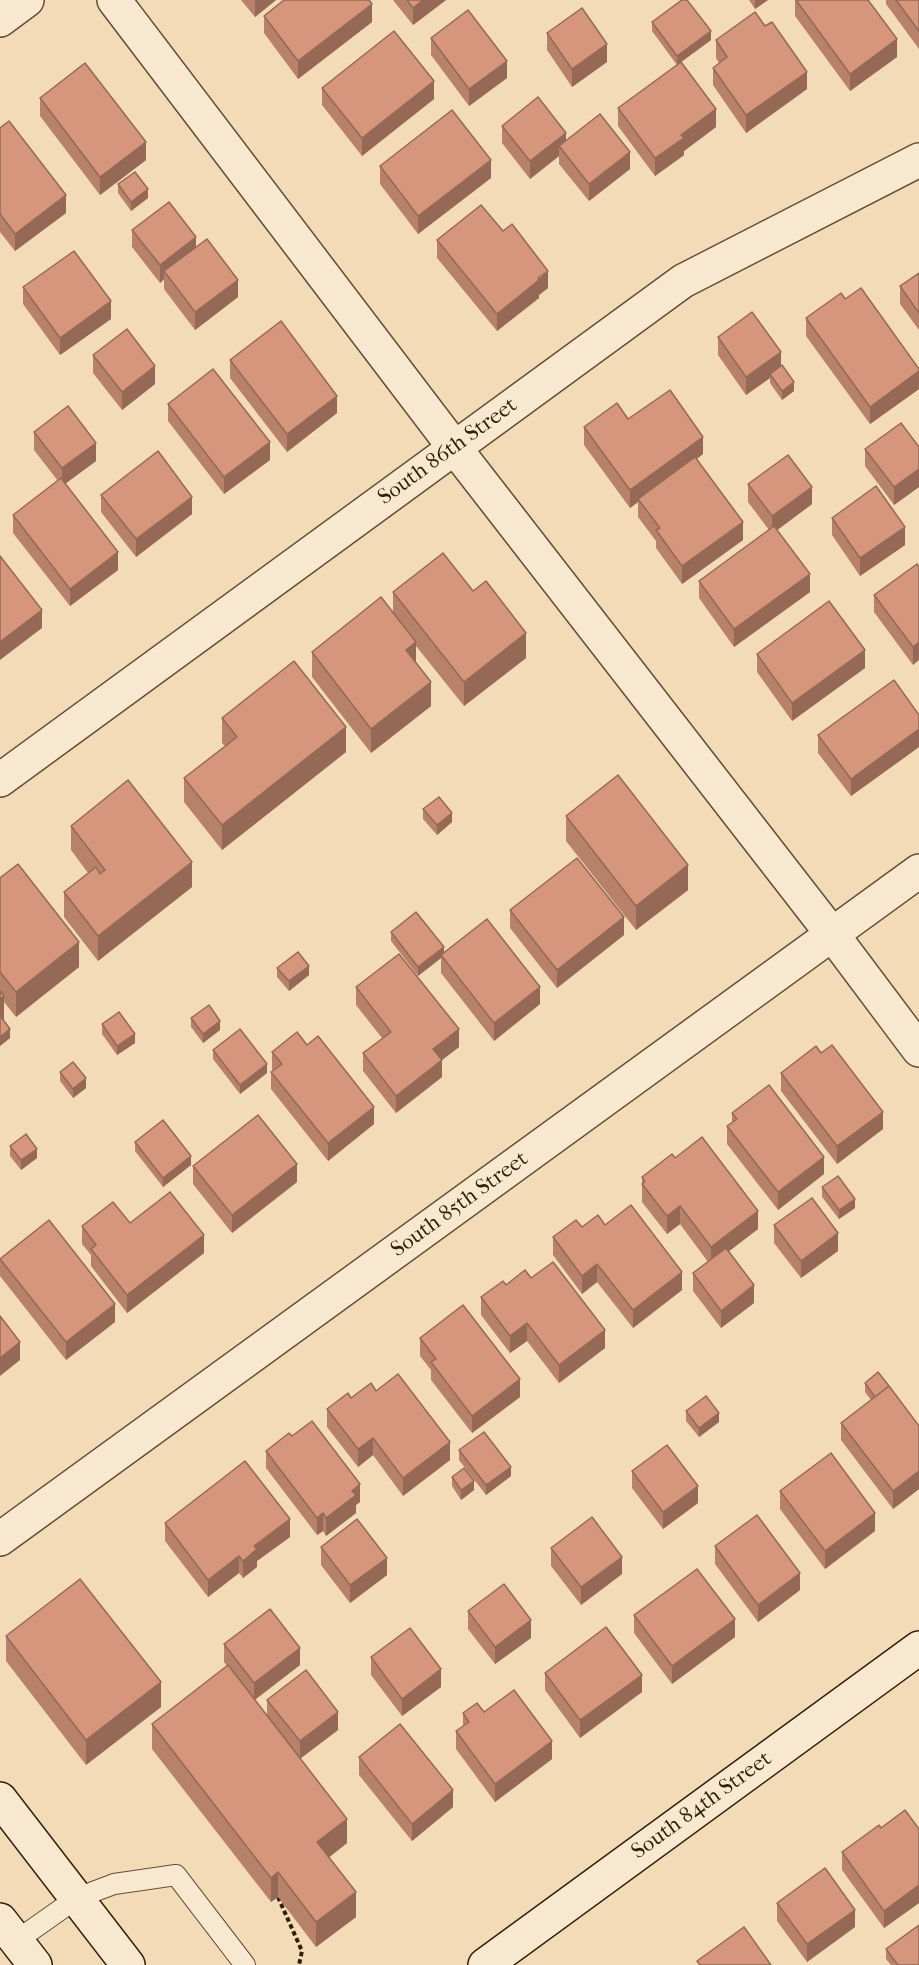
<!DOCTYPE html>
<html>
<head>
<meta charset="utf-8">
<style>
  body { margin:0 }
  canvas { display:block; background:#f4dbb7 }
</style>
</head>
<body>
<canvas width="919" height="1965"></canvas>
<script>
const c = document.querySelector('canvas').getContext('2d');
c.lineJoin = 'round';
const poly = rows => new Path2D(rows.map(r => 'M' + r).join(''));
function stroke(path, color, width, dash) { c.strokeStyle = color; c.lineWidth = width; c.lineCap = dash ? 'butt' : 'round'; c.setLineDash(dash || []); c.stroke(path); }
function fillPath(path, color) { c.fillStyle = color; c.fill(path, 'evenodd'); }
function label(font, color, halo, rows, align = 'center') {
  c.font = font + ' "IM FELL French Canon",serif'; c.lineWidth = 4.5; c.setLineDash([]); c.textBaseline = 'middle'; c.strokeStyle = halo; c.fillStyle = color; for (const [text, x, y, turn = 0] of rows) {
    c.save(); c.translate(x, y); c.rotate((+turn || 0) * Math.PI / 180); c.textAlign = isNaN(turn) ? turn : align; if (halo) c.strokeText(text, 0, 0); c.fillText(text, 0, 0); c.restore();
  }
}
const lane = poly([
  [16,1941,77,1898,114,1884,176,1875,245,1965]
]);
const street = poly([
  [114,0,454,447,832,934,919,1050],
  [0,20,27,0],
  [0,780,683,281,919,160],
  [0,1539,919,871]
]);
const secondary = poly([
  [0,1799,128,1965],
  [0,1920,35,1965],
  [485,1965,919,1648]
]);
stroke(lane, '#614f35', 22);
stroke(street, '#614f35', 36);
stroke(secondary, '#30200a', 36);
stroke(poly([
  [278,1897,302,1951,299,1965]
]), '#30200a', 4, [4.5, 3]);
stroke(lane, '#f8e8d0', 20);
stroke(street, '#f8e8d0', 33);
stroke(secondary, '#f8e8d0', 33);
fillPath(poly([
  [241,0,276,0,255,17],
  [393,0,446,0,413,25],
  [749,0,768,0,755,9],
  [795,0,868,0,897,57,850,91,795,16],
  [886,0,919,0,919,49,886,4],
  [264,16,372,22,298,79,264,33],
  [652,22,711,40,681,62,716,127,684,151,684,155,655,176,618,126,618,108,677,65,652,31],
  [547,33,607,62,572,87,547,50],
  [431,38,507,78,469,106,431,55],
  [716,40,807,89,746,133,713,85,713,68,719,63,716,58],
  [322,88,434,99,362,156,322,105],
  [40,98,146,160,100,195,40,116],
  [502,126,566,141,630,169,589,201,559,164,559,156,530,179,502,143],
  [0,128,66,213,15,251,0,232],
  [380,166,491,178,418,234,380,184],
  [118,184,148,198,131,211,118,193],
  [132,230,196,247,238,297,195,330,164,289,164,279,160,283,132,247],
  [437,240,548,288,539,295,539,298,497,331,437,258],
  [919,273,919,330,900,304,900,286],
  [23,287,111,319,60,355,23,304],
  [845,299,919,369,919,389,870,424,806,336,806,318],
  [718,337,781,366,794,391,782,400,770,383,770,378,746,395,718,355],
  [93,355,155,384,122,410,93,373],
  [230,360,337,413,287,452,230,378],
  [168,404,270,460,224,494,168,421],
  [628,419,703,454,697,459,743,540,682,584,656,548,656,541,638,517,638,502,630,508,584,445,584,427],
  [34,432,96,461,65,484,118,570,70,606,13,533,13,515,58,481,34,450],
  [919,447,919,487,894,505,865,466,865,449],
  [748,484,812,504,777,530,810,592,734,647,699,598,699,581,769,530,748,502],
  [101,495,192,514,136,557,101,512],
  [832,518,905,545,860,576,832,535],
  [917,564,913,665,874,612,874,595],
  [393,592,526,658,464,706,416,646,416,663,431,706,371,753,312,677,312,652,393,612],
  [757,654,865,668,792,721,757,672],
  [919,715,919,747,851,796,818,753,818,735],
  [222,718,346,752,222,850,184,802,184,778,225,746,222,743],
  [423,809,452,822,437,835,423,819],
  [566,816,688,890,636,930,566,841],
  [71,826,192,887,98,961,64,917,64,892,88,873,71,850],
  [0,878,79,967,16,1017,4,1002,4,1021,10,1038,0,1046],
  [510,910,624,935,557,988,510,928],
  [391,932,444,953,540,1004,494,1041,441,973,441,958,418,976,391,941],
  [277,968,309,975,289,991,277,977],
  [356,987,459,1047,442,1060,442,1077,396,1113,363,1071,363,1053,382,1038,356,1005],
  [191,1018,220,1030,203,1043,191,1027],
  [102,1024,135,1043,117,1055,102,1034],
  [307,1045,374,1124,328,1161,271,1089,271,1072,273,1070,272,1069,272,1052],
  [213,1050,267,1073,240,1094,213,1059],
  [60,1072,86,1088,73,1098,60,1081],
  [781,1073,883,1129,837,1164,781,1091],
  [732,1113,824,1174,778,1210,727,1144,727,1126,732,1123],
  [135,1142,191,1165,163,1187,135,1151],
  [10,1146,37,1158,21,1170,10,1156],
  [675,1158,758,1229,729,1251,754,1303,721,1328,693,1291,693,1273,708,1262,680,1224,667,1234,642,1202,642,1177],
  [193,1166,297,1182,232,1233,193,1184],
  [822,1187,855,1208,839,1219,822,1197],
  [130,1223,204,1253,127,1313,91,1266,91,1255,82,1244,82,1226],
  [605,1225,682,1290,633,1328,597,1282,582,1294,553,1255,553,1237,582,1227],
  [774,1225,838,1251,801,1278,774,1243],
  [0,1258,115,1322,66,1360,0,1276],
  [531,1278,605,1348,559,1383,527,1341,510,1353,481,1315,481,1297,506,1285],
  [420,1338,520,1397,472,1433,431,1380,431,1370,420,1356],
  [865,1383,919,1426,919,1489,893,1509,841,1440,841,1423,871,1400,865,1392],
  [376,1391,450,1460,403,1496,373,1455,358,1467,327,1427,327,1409,351,1398],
  [686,1411,719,1422,699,1437,686,1421],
  [459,1450,511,1476,486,1495,459,1460],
  [266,1451,360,1502,356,1505,356,1513,326,1536,323,1531,317,1535,266,1468],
  [632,1471,698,1503,663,1529,632,1488],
  [452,1477,474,1490,461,1500,452,1486],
  [780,1491,875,1531,825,1569,780,1509],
  [165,1523,290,1537,257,1561,257,1567,243,1578,239,1573,208,1597,165,1541],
  [715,1546,800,1590,758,1622,715,1564],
  [321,1547,387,1575,350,1603,321,1565],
  [551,1548,622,1574,581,1605,551,1566],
  [468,1611,531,1638,495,1664,468,1629],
  [634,1615,735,1637,672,1684,634,1633],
  [6,1636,161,1707,86,1765,6,1661],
  [224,1644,300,1665,255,1700,267,1715,267,1700,338,1730,300,1758,347,1843,329,1857,356,1917,316,1947,278,1897,271,1902,152,1749,152,1724,227,1666,224,1662],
  [371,1657,441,1687,402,1716,371,1675],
  [545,1673,642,1692,580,1738,545,1690],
  [484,1712,552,1759,495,1802,456,1749,456,1731,463,1726,463,1713],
  [359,1757,453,1807,412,1841,359,1775],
  [881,1828,919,1829,919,1903,884,1928,842,1870,842,1852],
  [777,1903,855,1927,807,1962,777,1921],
  [886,1949,919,1965,891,1965,886,1959]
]), '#b7816a');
fillPath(poly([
  [255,0,276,0,255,17],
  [423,0,446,0,413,25,413,8],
  [755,0,768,0,755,9],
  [372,4,372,22,298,79,298,61],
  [711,31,711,40,677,65,677,56],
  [897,39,897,57,850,91,850,74],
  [607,44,607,62,572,87,572,69],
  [507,61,507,78,469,106,469,89],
  [807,72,807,89,746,133,746,115],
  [434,81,434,99,362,156,362,138],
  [716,109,716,127,684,151,684,155,655,176,655,158,681,135],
  [566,133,566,150,559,146,559,156,530,179,530,161],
  [146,142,146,160,100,195,100,177],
  [630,152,630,169,589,201,589,184],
  [491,160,491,178,418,234,418,216],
  [148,189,148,198,131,211,131,202],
  [66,195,66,213,15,251,15,234],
  [196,237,196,255,164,271,164,279,160,283,160,265],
  [548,271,548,288,539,295,539,298,497,331,497,314],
  [238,280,238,297,195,330,195,312],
  [111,301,111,319,60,355,60,338],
  [781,352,781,370,770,374,770,378,746,395,746,377],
  [155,366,155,384,122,410,122,392],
  [919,371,919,389,870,424,870,407],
  [794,382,794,391,782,400,782,391],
  [337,396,337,413,287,452,287,434],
  [703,437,703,454,639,501,638,499,638,502,630,508,630,490],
  [270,442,270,460,224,494,224,477],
  [96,443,96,461,62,486,62,468],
  [919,469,919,487,894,505,894,487],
  [812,487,812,504,772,534,772,516],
  [192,497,192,514,136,557,136,539],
  [743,522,743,540,682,584,682,566],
  [905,527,905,545,860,576,860,558],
  [118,552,118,570,70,606,70,589],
  [810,574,810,592,734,647,734,629],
  [42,610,42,628,0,660,0,642],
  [526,633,526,658,464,706,464,682],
  [416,642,416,667,406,650],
  [919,642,919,660,913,665,913,647],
  [865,650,865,668,792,721,792,703],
  [431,682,431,706,371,753,371,729],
  [346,727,346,752,222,850,222,825],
  [919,729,919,747,851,796,851,779],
  [452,813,452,822,437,835,437,825],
  [192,862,192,887,98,961,98,936],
  [688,865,688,890,636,930,636,906],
  [624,917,624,935,557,988,557,970],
  [79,942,79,967,16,1017,16,992],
  [444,947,444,956,441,955,441,958,418,976,418,967],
  [309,966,309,975,289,991,289,981],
  [540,987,540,1004,494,1041,494,1023],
  [4,996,4,1021,0,1024,0,999],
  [220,1021,220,1030,203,1043,203,1034],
  [10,1029,10,1038,0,1046,0,1037],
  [459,1029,459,1047,442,1060,442,1077,396,1113,396,1096,433,1049],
  [135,1034,135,1043,117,1055,117,1046],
  [267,1064,267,1073,240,1094,240,1085],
  [86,1078,86,1088,73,1098,73,1089],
  [374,1107,374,1124,328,1161,328,1143],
  [883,1112,883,1129,837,1164,837,1146],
  [37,1149,37,1158,21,1170,21,1160],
  [191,1156,191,1165,163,1187,163,1178],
  [824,1157,824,1174,778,1210,778,1192],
  [297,1164,297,1182,232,1233,232,1215],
  [855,1199,855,1208,839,1219,839,1210],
  [680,1206,680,1224,667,1234,667,1216],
  [758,1211,758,1229,711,1265,711,1247],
  [838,1233,838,1251,801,1278,801,1261],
  [204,1235,204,1253,127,1313,127,1295],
  [597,1264,597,1282,582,1294,582,1276],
  [682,1272,682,1290,633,1328,633,1310],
  [754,1285,754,1303,721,1328,721,1311],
  [115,1304,115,1322,66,1360,66,1342],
  [527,1323,527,1341,510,1353,510,1336],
  [605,1330,605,1348,559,1383,559,1365],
  [20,1342,20,1360,0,1376,0,1358],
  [520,1379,520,1397,472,1433,472,1416],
  [719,1413,719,1422,699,1437,699,1428],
  [373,1438,373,1455,358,1467,358,1449],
  [450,1442,450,1460,403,1496,403,1478],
  [511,1467,511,1476,486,1495,486,1485],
  [919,1471,919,1489,893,1509,893,1491],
  [474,1481,474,1490,461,1500,461,1490],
  [360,1484,360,1502,356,1505,356,1513,326,1536,326,1518,352,1491],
  [698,1486,698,1503,663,1529,663,1512],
  [323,1513,323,1531,317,1535,317,1518],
  [875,1513,875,1531,825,1569,825,1551],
  [290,1519,290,1537,257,1561,257,1567,243,1578,243,1561,254,1546],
  [239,1556,239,1573,208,1597,208,1580],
  [622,1557,622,1574,581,1605,581,1587],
  [387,1558,387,1575,350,1603,350,1585],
  [800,1573,800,1590,758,1622,758,1605],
  [735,1619,735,1637,672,1684,672,1666],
  [531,1620,531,1638,495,1664,495,1647],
  [300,1648,300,1665,254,1700,254,1683],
  [441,1669,441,1687,402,1716,402,1699],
  [642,1675,642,1692,580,1738,580,1720],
  [161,1682,161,1707,86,1765,86,1740],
  [338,1712,338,1730,300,1759,300,1741],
  [552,1741,552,1759,495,1802,495,1784],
  [453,1790,453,1807,412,1841,412,1824],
  [347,1819,347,1843,317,1867,317,1842],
  [278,1872,278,1897,271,1902,271,1878],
  [919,1885,919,1903,884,1928,884,1911],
  [356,1892,356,1917,316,1947,316,1922],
  [855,1910,855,1927,807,1962,807,1944]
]), '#956956');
const building = poly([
  [284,0,369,0,372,4,298,61,264,16,284,0],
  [407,0,423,0,413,8,407,0],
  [682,0,687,0,711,31,677,56,652,22,682,0],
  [796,0,868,0,897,39,850,74,796,0],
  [896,0,919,0,919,31,896,0],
  [582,8,607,44,572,69,547,33,582,8],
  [468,10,507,61,469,89,431,38,468,10],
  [755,12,765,26,772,22,807,72,746,115,713,68,727,57,716,40,755,12],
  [394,31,434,81,362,138,322,88,394,31],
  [681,62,716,109,681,135,684,138,655,158,618,108,681,62],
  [85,63,146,142,100,177,40,98,85,63],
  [538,97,566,133,530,161,502,126,538,97],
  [452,110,491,160,418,216,380,166,452,110],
  [600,114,630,152,589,184,559,146,600,114],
  [9,121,66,195,15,234,0,214,0,128,9,121],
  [135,172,148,189,131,202,118,184,135,172],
  [169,202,196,237,160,265,132,230,169,202],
  [481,205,503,231,512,224,548,271,538,278,539,280,497,314,437,240,481,205],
  [207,239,238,280,195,312,164,271,207,239],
  [74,251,111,301,60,338,23,287,74,251],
  [919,273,919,313,900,286,919,273],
  [861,288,919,369,919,371,870,407,806,318,841,293,845,299,861,288],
  [752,312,781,352,746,377,718,337,752,312],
  [281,321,337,396,287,434,230,360,281,321],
  [127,329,155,366,122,392,93,355,127,329],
  [782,365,794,382,782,391,770,374,782,365],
  [213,369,270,442,224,477,168,404,213,369],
  [670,390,703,437,630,490,584,427,617,403,628,419,670,390],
  [68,406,96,443,62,468,34,432,68,406],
  [901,423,919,447,919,469,894,487,865,449,901,423],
  [158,451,192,497,136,539,101,495,158,451],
  [788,455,812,487,772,516,748,484,788,455],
  [695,457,743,522,682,566,656,530,660,528,638,499,695,457],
  [61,478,118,552,70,589,13,515,61,478],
  [876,486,905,527,860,558,832,518,876,486],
  [774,526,810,574,734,629,699,581,774,526],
  [443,553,473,591,486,581,526,633,464,682,393,592,443,553],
  [0,556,42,610,0,642,0,556],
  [917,564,919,567,919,642,913,647,874,595,917,564],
  [381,597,416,642,406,650,431,682,371,729,312,652,381,597],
  [829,601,865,650,792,703,757,654,829,601],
  [294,661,346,727,222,825,184,778,237,737,222,718,294,661],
  [894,680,919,715,919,729,851,779,818,735,894,680],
  [618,775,688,865,636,906,566,816,618,775],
  [128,780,192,862,98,936,64,892,96,867,100,874,105,870,71,826,128,780],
  [439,797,452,813,437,825,423,809,439,797],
  [577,858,624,917,557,970,510,910,577,858],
  [18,864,79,942,16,992,0,972,0,878,18,864],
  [416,912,444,947,418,967,391,932,416,912],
  [487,919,540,987,494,1023,441,955,487,919],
  [298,952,309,966,289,981,277,968,298,952],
  [399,954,459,1029,433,1049,442,1060,396,1096,363,1053,391,1032,356,987,399,954],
  [0,991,4,996,0,999,0,991],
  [209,1005,220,1021,203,1034,191,1018,209,1005],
  [119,1012,135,1034,117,1046,102,1024,119,1012],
  [1,1017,10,1029,0,1037,0,1018,1,1017],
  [240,1029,267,1064,240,1085,213,1050,240,1029],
  [297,1032,307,1045,318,1036,374,1107,328,1143,271,1072,282,1064,272,1052,297,1032],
  [832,1045,883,1112,837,1146,781,1073,816,1046,821,1053,832,1045],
  [73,1062,86,1078,73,1089,60,1072,73,1062],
  [769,1085,824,1157,778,1192,727,1126,737,1119,732,1113,769,1085],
  [258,1115,297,1164,232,1215,193,1166,258,1115],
  [163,1120,191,1156,163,1178,135,1142,163,1120],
  [26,1134,37,1149,21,1160,10,1146,26,1134],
  [702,1137,758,1211,711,1247,680,1206,667,1216,642,1184,645,1182,642,1177,672,1154,675,1158,702,1137],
  [838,1176,855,1199,839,1210,822,1187,838,1176],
  [170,1192,204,1235,127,1295,91,1249,96,1245,82,1226,113,1202,130,1223,170,1192],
  [812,1198,838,1233,801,1261,774,1225,812,1198],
  [631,1205,682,1272,633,1310,597,1264,582,1276,553,1237,576,1220,582,1227,598,1215,605,1225,631,1205],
  [49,1220,115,1304,66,1342,0,1259,49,1220],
  [726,1248,754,1285,721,1311,693,1273,726,1248],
  [553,1262,605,1330,559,1365,527,1323,510,1336,481,1297,503,1281,506,1285,525,1270,531,1278,553,1262],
  [463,1305,520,1379,472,1416,431,1362,436,1359,420,1338,463,1305],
  [0,1316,20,1342,0,1358,0,1316],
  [878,1372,889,1386,875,1397,865,1383,878,1372],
  [398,1374,450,1442,403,1478,373,1438,358,1449,327,1409,348,1393,351,1398,371,1383,376,1391,398,1374],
  [889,1386,919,1426,919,1471,893,1491,841,1423,889,1386],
  [706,1396,719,1413,699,1428,686,1411,706,1396],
  [312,1421,360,1484,352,1491,356,1495,326,1518,323,1513,317,1518,266,1451,289,1433,292,1436,312,1421],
  [484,1432,511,1467,486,1485,459,1450,484,1432],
  [667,1445,698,1486,663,1512,632,1471,667,1445],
  [831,1453,875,1513,825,1551,780,1491,831,1453],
  [245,1461,290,1519,254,1546,257,1549,243,1561,239,1556,208,1580,165,1523,245,1461],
  [464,1468,474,1481,461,1490,452,1477,464,1468],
  [757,1515,800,1573,758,1605,715,1546,757,1515],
  [592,1517,622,1557,581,1587,551,1548,592,1517],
  [357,1519,387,1558,350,1585,321,1547,357,1519],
  [697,1569,735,1619,672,1666,634,1615,697,1569],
  [80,1579,161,1682,86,1740,6,1636,80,1579],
  [504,1584,531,1620,495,1647,468,1611,504,1584],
  [270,1609,300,1648,254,1683,224,1644,270,1609],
  [606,1627,642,1675,580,1720,545,1673,606,1627],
  [410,1628,441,1669,402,1699,371,1657,410,1628],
  [228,1665,347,1819,317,1842,356,1892,316,1922,278,1872,271,1878,152,1724,228,1665],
  [306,1670,338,1712,300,1741,267,1700,306,1670],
  [514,1690,552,1741,495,1784,456,1731,469,1722,463,1713,477,1703,484,1712,514,1690],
  [400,1724,453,1790,412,1824,359,1757,400,1724],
  [905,1810,919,1829,919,1885,884,1911,842,1852,879,1825,881,1828,905,1810],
  [825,1868,855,1910,807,1944,777,1903,825,1868],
  [919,1925,919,1965,898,1965,886,1949,919,1925],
  [744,1927,771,1965,700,1965,697,1961,744,1927]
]);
fillPath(building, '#d5967b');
stroke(building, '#956956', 1.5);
label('22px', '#30200a', '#f8e8d0', [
  ["South 86th Street",448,452,-36],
  ["South 85th Street",460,1205,-36],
  ["South 84th Street",702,1806,-36]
]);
</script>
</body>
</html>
